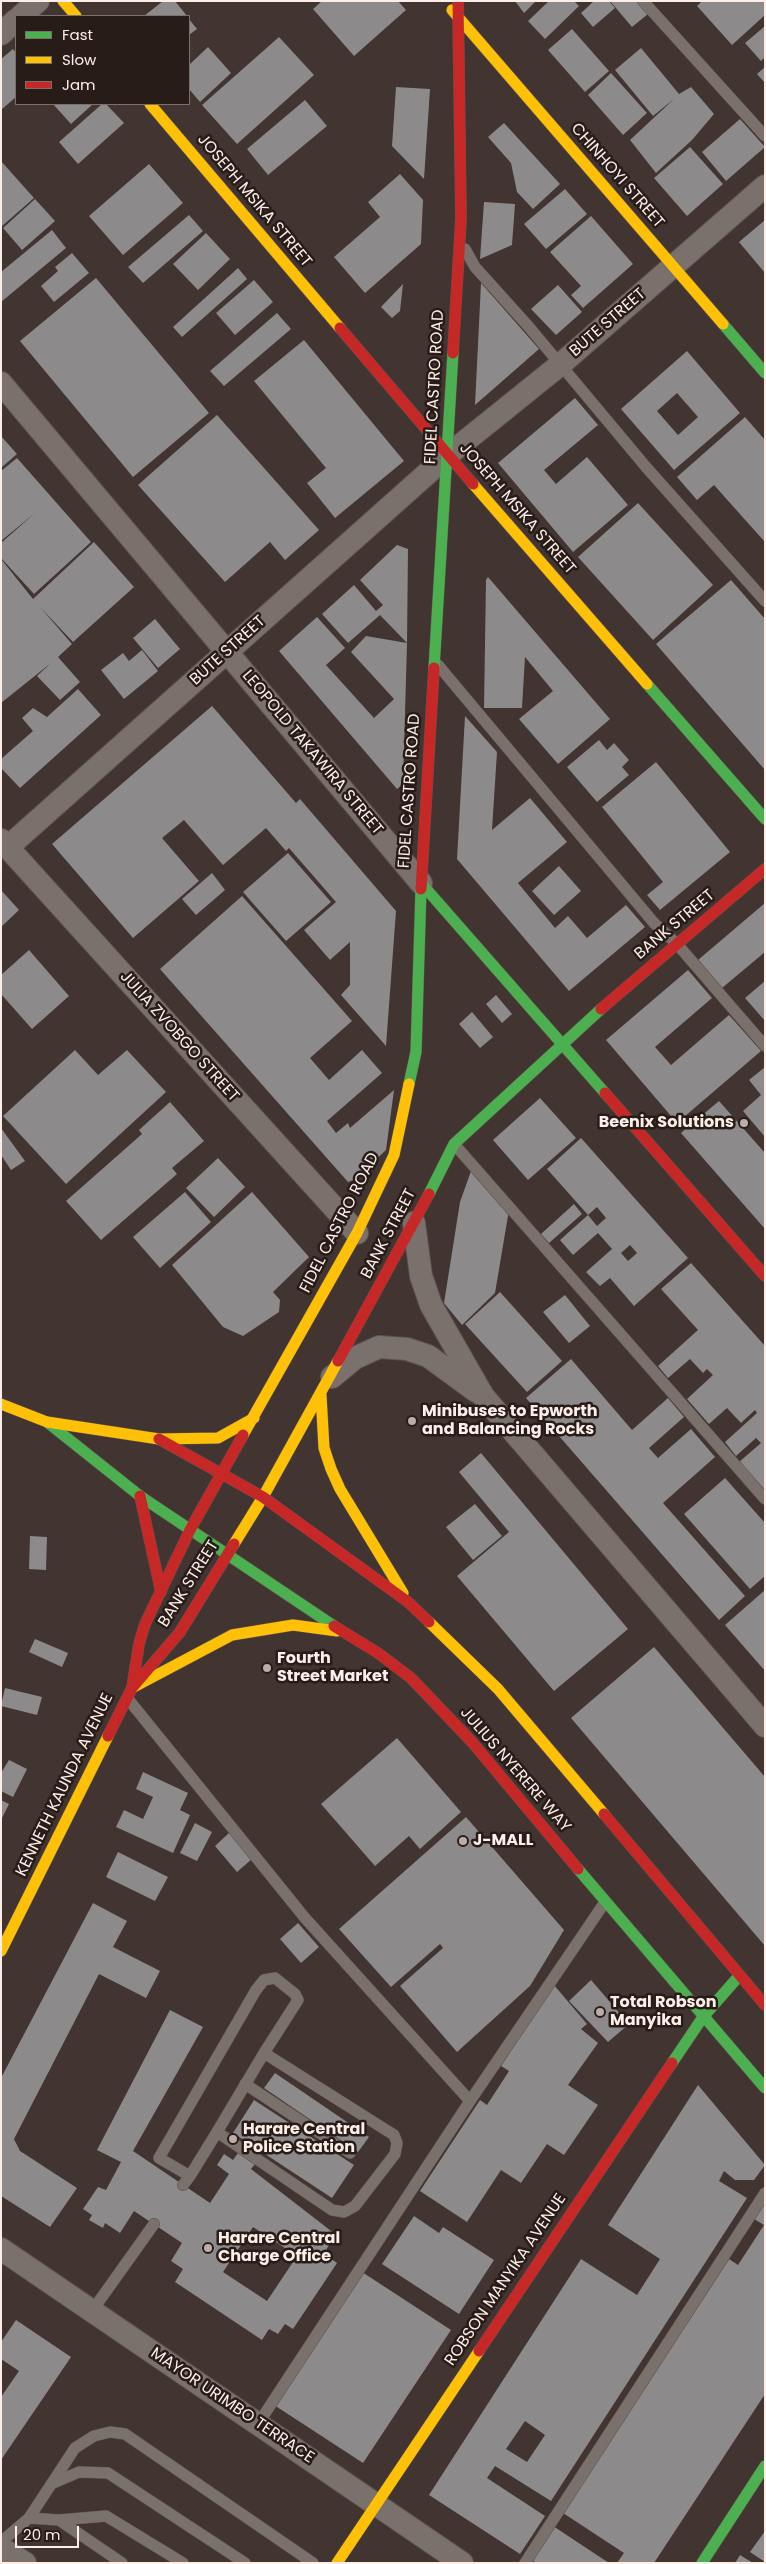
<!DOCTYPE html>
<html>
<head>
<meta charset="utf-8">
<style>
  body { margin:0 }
  #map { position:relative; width:766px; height:2564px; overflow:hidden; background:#423430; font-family:Poppins,sans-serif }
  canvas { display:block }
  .frame { position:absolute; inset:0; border:2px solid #feeee8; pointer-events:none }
  .legend { position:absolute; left:15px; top:15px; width:175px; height:90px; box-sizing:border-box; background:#271c18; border:1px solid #7d706b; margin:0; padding:6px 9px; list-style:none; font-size:15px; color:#feeee8 }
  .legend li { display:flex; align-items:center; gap:10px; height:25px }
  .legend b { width:25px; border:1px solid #7d706b }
  .scale { position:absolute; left:15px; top:2526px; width:64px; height:22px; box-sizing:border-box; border:2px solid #feeee8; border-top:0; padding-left:6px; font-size:15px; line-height:18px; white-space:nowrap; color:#feeee8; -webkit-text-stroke:4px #271c18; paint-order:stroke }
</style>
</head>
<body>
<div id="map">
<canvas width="766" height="2564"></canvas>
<div class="frame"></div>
<ul class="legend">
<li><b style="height:6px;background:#4caf50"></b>Fast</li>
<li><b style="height:6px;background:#ffc107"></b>Slow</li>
<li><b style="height:6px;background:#c62828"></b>Jam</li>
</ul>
<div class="scale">20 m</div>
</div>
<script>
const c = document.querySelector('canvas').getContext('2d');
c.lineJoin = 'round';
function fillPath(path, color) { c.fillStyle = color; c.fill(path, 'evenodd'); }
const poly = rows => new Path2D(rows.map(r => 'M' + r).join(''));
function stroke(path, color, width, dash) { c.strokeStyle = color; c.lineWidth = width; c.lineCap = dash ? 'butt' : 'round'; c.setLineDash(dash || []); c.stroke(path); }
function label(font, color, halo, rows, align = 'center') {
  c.font = font + ' Poppins,sans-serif'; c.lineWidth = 5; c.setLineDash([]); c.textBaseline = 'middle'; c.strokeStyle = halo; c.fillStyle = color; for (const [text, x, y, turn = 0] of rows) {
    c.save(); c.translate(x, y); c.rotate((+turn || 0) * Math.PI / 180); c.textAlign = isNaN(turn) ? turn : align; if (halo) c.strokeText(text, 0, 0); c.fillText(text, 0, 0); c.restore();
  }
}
fillPath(poly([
  [163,1,175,1,187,16,144,16],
  [322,1,398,1,406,10,354,56,313,9],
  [515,1,536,1,524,13],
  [549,1,574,1,579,6,545,39,528,21],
  [594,1,609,1,615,8,593,27,581,13],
  [610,1,636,1,648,14,632,27],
  [702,1,765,1,765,15,732,45,697,6],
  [189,19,197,29,189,35],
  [765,26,765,57,761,61,745,43],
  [572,29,609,71,585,92,548,50],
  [279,37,314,75,237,144,202,105],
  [208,47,231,73,200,102,189,89,189,65],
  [641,48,679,94,691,87,714,114,692,140,656,173,630,140,674,99,653,116,615,70],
  [13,49,16,53,16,97,1,110,1,59],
  [765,67,765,83,757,74],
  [611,73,647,113,623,135,588,95],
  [396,87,430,89,424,179,392,146],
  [305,100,327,126,268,175,247,149],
  [53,104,93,104,71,124],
  [102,104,106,104,124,123,78,164,59,142],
  [740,119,765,147,726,181,702,152],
  [504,123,560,184,533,209,517,192,511,163,488,137],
  [690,147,723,184,687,216,654,178],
  [1,161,34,198,1,227],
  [149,164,183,203,123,255,89,216],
  [400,174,423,200,421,244,365,293,334,257,380,217,368,202],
  [565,189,587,214,546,249,524,224],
  [35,199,55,221,22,250,3,228],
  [484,202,515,204,512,245,480,259],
  [189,215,203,231,143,283,128,267],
  [591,216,633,264,583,308,571,295,581,286,550,252],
  [765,220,765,273,739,242],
  [52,230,66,248,1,302,1,272],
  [206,233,230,259,198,290,173,264],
  [72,253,89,273,54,302,41,286,58,271,55,267],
  [238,268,247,279,182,337,173,327],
  [96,278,209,413,133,477,20,341],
  [254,280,273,302,235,335,216,313],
  [481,283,539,349,475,405],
  [403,284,400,311,392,318,381,307],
  [558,285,582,312,556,335,531,309],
  [277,313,291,329,224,386,210,371],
  [304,340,404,461,335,518,307,483,326,468,254,381],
  [687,351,740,413,674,470,621,409],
  [677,393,698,417,678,435,657,411],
  [575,398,598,425,544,470,556,484,587,457,628,505,573,552,498,463],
  [217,415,319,530,285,560,270,542,225,582,138,485],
  [745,417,765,440,764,541,714,485,697,500,677,477],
  [1,436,17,454,1,468],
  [17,458,91,542,34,594,1,558,1,543,35,513,1,541,1,471],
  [638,503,713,585,653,640,578,557],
  [94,542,134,587,73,642,40,607,72,644,58,657,80,682,60,700,37,676,51,663,1,703,1,559,33,599],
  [397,545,408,549,407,643,380,615,348,643,322,614,354,585,376,611,383,605,360,580],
  [488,577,610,719,558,764,519,719,553,691,525,657,522,708,484,708,486,580],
  [731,580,765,619,765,770,656,644],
  [317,617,345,648,326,665,374,718,394,699,351,652,366,636,407,643,403,784,397,789,279,651],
  [155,619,180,649,158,668,133,638],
  [142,650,158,671,124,699,101,670,123,653,129,661],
  [78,689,101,715,20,788,1,768,1,759,33,731,22,718,33,708,47,717],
  [212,706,296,803,300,799,396,911,386,1046,341,995,350,985,350,942,330,960,304,930,336,902,289,848,286,851,266,828,223,865,184,820,162,838,199,881,133,938,52,844],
  [465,716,497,752,492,830,530,798,567,842,518,883,555,928,568,916,587,938,626,905,645,927,569,991,457,859],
  [599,740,607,750,614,743,629,760,622,767,629,775,597,802,567,767],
  [656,762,730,852,660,910,647,895,663,882,602,807],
  [288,853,331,902,286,941,243,892],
  [559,866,581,891,554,915,532,891],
  [212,873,225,890,196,915,182,899],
  [1,890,19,910,1,927],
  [242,896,352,1021,310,1058,329,1080,362,1050,382,1073,327,1121,336,1133,348,1123,350,1128,394,1090,386,1150,356,1179,348,1182,160,969],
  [765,903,765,952,722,988,698,960],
  [29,950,69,996,32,1029,1,994,1,975],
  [688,970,712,998,655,1047,671,1065,729,1015,761,1051,677,1123,606,1040],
  [765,981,765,1021,745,998],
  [496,995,512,1014,502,1023,486,1004],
  [472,1012,493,1037,480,1048,459,1024],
  [75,1050,98,1075,127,1050,166,1092,66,1184,3,1116],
  [765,1067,765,1137,743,1111,761,1095,749,1080],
  [540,1098,576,1138,528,1180,493,1140],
  [719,1101,765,1153,765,1229,681,1133],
  [170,1102,204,1141,172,1168,177,1174,101,1240,66,1201,142,1134,139,1130],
  [1,1128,25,1161,11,1170,1,1155],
  [581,1138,688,1258,634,1306,610,1278,600,1286,586,1272,612,1249,598,1233,573,1255,560,1240,588,1215,597,1226,606,1218,597,1207,588,1215,547,1169],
  [630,1245,637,1253,628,1261,621,1253],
  [218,1158,245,1187,214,1217,186,1188],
  [471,1171,509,1210,495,1293,462,1325,444,1303,460,1202],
  [185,1192,211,1222,160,1268,133,1237],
  [252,1192,309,1257,273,1292,280,1300,279,1312,243,1336,223,1327,172,1265],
  [574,1204,582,1214,549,1243,541,1234],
  [691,1263,765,1346,765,1490,739,1462,761,1443,756,1438,736,1456,725,1442,757,1413,755,1410,741,1423,727,1408,709,1424,687,1399,713,1375,707,1369,703,1373,690,1359,668,1378,658,1366,698,1330,661,1289],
  [500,1292,562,1361,527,1392,465,1324],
  [565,1295,590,1326,569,1343,543,1312],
  [571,1359,632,1430,668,1398,684,1417,649,1448,658,1458,691,1429,715,1457,663,1503,745,1596,719,1620,526,1398],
  [481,1453,628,1629,554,1691,457,1576,509,1532,459,1472],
  [725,1478,765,1523,765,1576,750,1589,684,1514],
  [475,1504,502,1536,473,1560,446,1527],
  [30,1536,47,1537,46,1570,29,1569],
  [765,1590,765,1671,725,1625],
  [35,1639,68,1653,62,1667,29,1652],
  [654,1647,765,1777,765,1946,571,1718],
  [5,1688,42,1697,37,1715,1,1706],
  [397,1738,461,1812,420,1849,409,1836,375,1866,321,1804],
  [9,1760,27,1769,13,1797,1,1791,1,1773],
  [143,1772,188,1793,180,1810,190,1815,173,1853,116,1827,124,1810,143,1819,153,1797,136,1789],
  [1,1800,9,1804,1,1820],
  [466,1817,564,1930,530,1986,457,2052,400,1986,443,1948,440,1944,391,1987,339,1929],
  [195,1823,212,1832,197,1861,180,1853],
  [229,1833,252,1859,237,1872,215,1846],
  [118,1852,168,1877,155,1901,106,1877],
  [93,1903,127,1921,113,1947,160,1971,146,1998,99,1974,14,2139,20,2151,77,2188,50,2227,1,2196,1,2078],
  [298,1923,319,1947,301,1963,280,1939],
  [591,1980,629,2024,608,2042,569,2001],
  [554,1985,587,2024,581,2029,598,2043,568,2085,598,2105,564,2155,547,2144,521,2183,501,2170,467,2222,420,2191,480,2100,487,2105,509,2071,501,2066],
  [170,2010,203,2027,133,2151,210,2203,229,2174,217,2165,224,2154,233,2160,238,2153,255,2164,251,2169,335,2234,324,2254,337,2263,293,2329,285,2324,278,2334,269,2329,262,2340,175,2282,183,2269,171,2261,182,2243,134,2211,120,2233,105,2223,103,2228,89,2220,92,2215,83,2209,98,2187,106,2190,121,2162,97,2150],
  [253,2227,297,2256,267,2301,223,2272],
  [275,2073,369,2137,358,2152,264,2088],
  [698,2085,765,2165,754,2180,735,2180,724,2171,719,2181,747,2198,551,2501,495,2466,487,2478,545,2516,520,2554,429,2495,581,2259,637,2295,660,2259,608,2225],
  [525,2421,545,2435,527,2462,506,2449],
  [254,2100,354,2165,332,2198,233,2133],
  [765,2202,765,2394,654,2563,617,2563,624,2553,563,2513,729,2259,738,2265,764,2225,754,2219],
  [414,2216,439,2233,443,2227,494,2260,459,2314,382,2264],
  [362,2272,451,2330,363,2463,274,2405],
  [16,2320,71,2357,1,2460,1,2397,19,2371,1,2359,1,2342],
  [553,2526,609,2563,536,2563,531,2559],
  [765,2531,765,2562,750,2552],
  [740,2555,753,2563,735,2563]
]), '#8d8a8c');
const lane = poly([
  [643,1,765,136],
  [465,249,475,267,529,327,646,467,765,601],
  [438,665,654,923,677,944,765,1046],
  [455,1145,765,1499],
  [128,1699,305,1918,470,2101],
  [245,2084,350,2153],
  [217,2132,332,2210,344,2212,355,2206,395,2154,397,2143,394,2135,264,2053],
  [183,2185,190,2176,217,2132,264,2053,298,2000,295,1994,275,1978,264,1980,256,1990,159,2158,190,2176],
  [92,2311,154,2224],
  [258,2424,470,2101,605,1902],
  [51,2484,79,2472,108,2473,245,2563],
  [29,2518,59,2520,122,2563],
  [59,2520,106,2516,183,2563],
  [1,2542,29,2518,75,2448,94,2436,110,2432,125,2434,313,2563],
  [525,2563,765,2193]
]);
const street = poly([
  [21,16,38,1],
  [1,34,16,20],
  [1,383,421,883],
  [1,840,357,1233],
  [8,847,448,455,561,364,765,186],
  [414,1223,421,1276,431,1305,483,1396,765,1726],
  [332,1377,355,1358,379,1347,407,1349,428,1356,476,1391],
  [1,2249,462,2563],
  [1,2548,25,2563]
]);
const fast = poly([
  [723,324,765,373],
  [434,668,453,353],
  [647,684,765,819],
  [421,883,605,1093],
  [409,1084,416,1052,421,889],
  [429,1194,454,1144,601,1009],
  [47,1422,140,1496,334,1626],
  [578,1869,765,2088],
  [672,2063,703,2017,739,1976],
  [702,2563,765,2466]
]);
const slow = poly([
  [63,1,76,16],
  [452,10,723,324],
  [150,104,340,328],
  [473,484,647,684],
  [321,1395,324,1448,331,1469,340,1489,403,1593],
  [1,1404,47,1422,159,1439,218,1438,254,1418],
  [243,1435,357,1233,394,1155,409,1084],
  [234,1544,263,1497,338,1361],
  [429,1622,498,1689,604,1814],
  [132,1688,232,1635,293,1625,337,1631],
  [1,1951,108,1736],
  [337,2563,479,2351]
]);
const jam = poly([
  [340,328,473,484],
  [453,353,461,218,458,1],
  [421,889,434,668],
  [601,1009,765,869],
  [605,1093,765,1276],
  [338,1361,429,1194],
  [159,1439,263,1497,408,1602,429,1622],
  [140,1496,161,1592],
  [334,1626,378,1653,411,1678,472,1742,578,1869],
  [132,1688,139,1644,145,1624,190,1530,243,1435],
  [108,1736,132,1688,180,1632,234,1544],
  [604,1814,765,2005],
  [479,2351,672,2063]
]);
stroke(lane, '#5f534f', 12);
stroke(street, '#5f534f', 24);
stroke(fast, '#5f534f', 12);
stroke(slow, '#5f534f', 12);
stroke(jam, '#5f534f', 12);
stroke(lane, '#7a706c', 11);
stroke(street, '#7a706c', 22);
stroke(fast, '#4caf50', 11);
stroke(slow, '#ffc107', 11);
stroke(jam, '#c62828', 11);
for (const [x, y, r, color] of [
  [744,1123,5,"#bcada8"],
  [412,1421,5,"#bcada8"],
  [267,1668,5,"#bcada8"],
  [463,1841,5,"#bcada8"],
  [600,2012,5,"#bcada8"],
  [233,2139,5,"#bcada8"],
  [208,2248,5,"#bcada8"]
]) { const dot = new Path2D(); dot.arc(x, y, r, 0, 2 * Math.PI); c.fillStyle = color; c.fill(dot); stroke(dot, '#271c18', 2); }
label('16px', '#feeee8', '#271c18', [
  ["CHINHOYI STREET",617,176,49],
  ["JOSEPH MSIKA STREET",254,201,50],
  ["BUTE STREET",608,323,-41],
  ["FIDEL CASTRO ROAD",435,387,-87],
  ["JOSEPH MSIKA STREET",517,509,49],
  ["BUTE STREET",228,651,-42],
  ["LEOPOLD TAKAWIRA STREET",312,753,50],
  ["FIDEL CASTRO ROAD",410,791,-86],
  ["BANK STREET",675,925,-40],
  ["JULIA ZVOBGO STREET",179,1037,48],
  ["FIDEL CASTRO ROAD",340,1223,-63],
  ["BANK STREET",389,1234,-62],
  ["BANK STREET",189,1584,-58],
  ["JULIUS NYERERE WAY",515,1770,49],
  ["KENNETH KAUNDA AVENUE",65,1785,-64],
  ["ROBSON MANYIKA AVENUE",506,2280,-56],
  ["MAYOR URIMBO TERRACE",232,2406,34]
]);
label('bold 16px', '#feeee8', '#271c18', [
  ["Beenix Solutions",734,1123,"right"],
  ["Minibuses to Epworth",422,1412],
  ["and Balancing Rocks",422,1430],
  ["Fourth",277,1659],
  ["Street Market",277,1677],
  ["J-MALL",473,1841],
  ["Total Robson",610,2003],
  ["Manyika",610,2021],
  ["Harare Central",243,2130],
  ["Police Station",243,2148],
  ["Harare Central",218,2239],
  ["Charge Office",218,2257]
], 'left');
</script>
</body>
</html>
